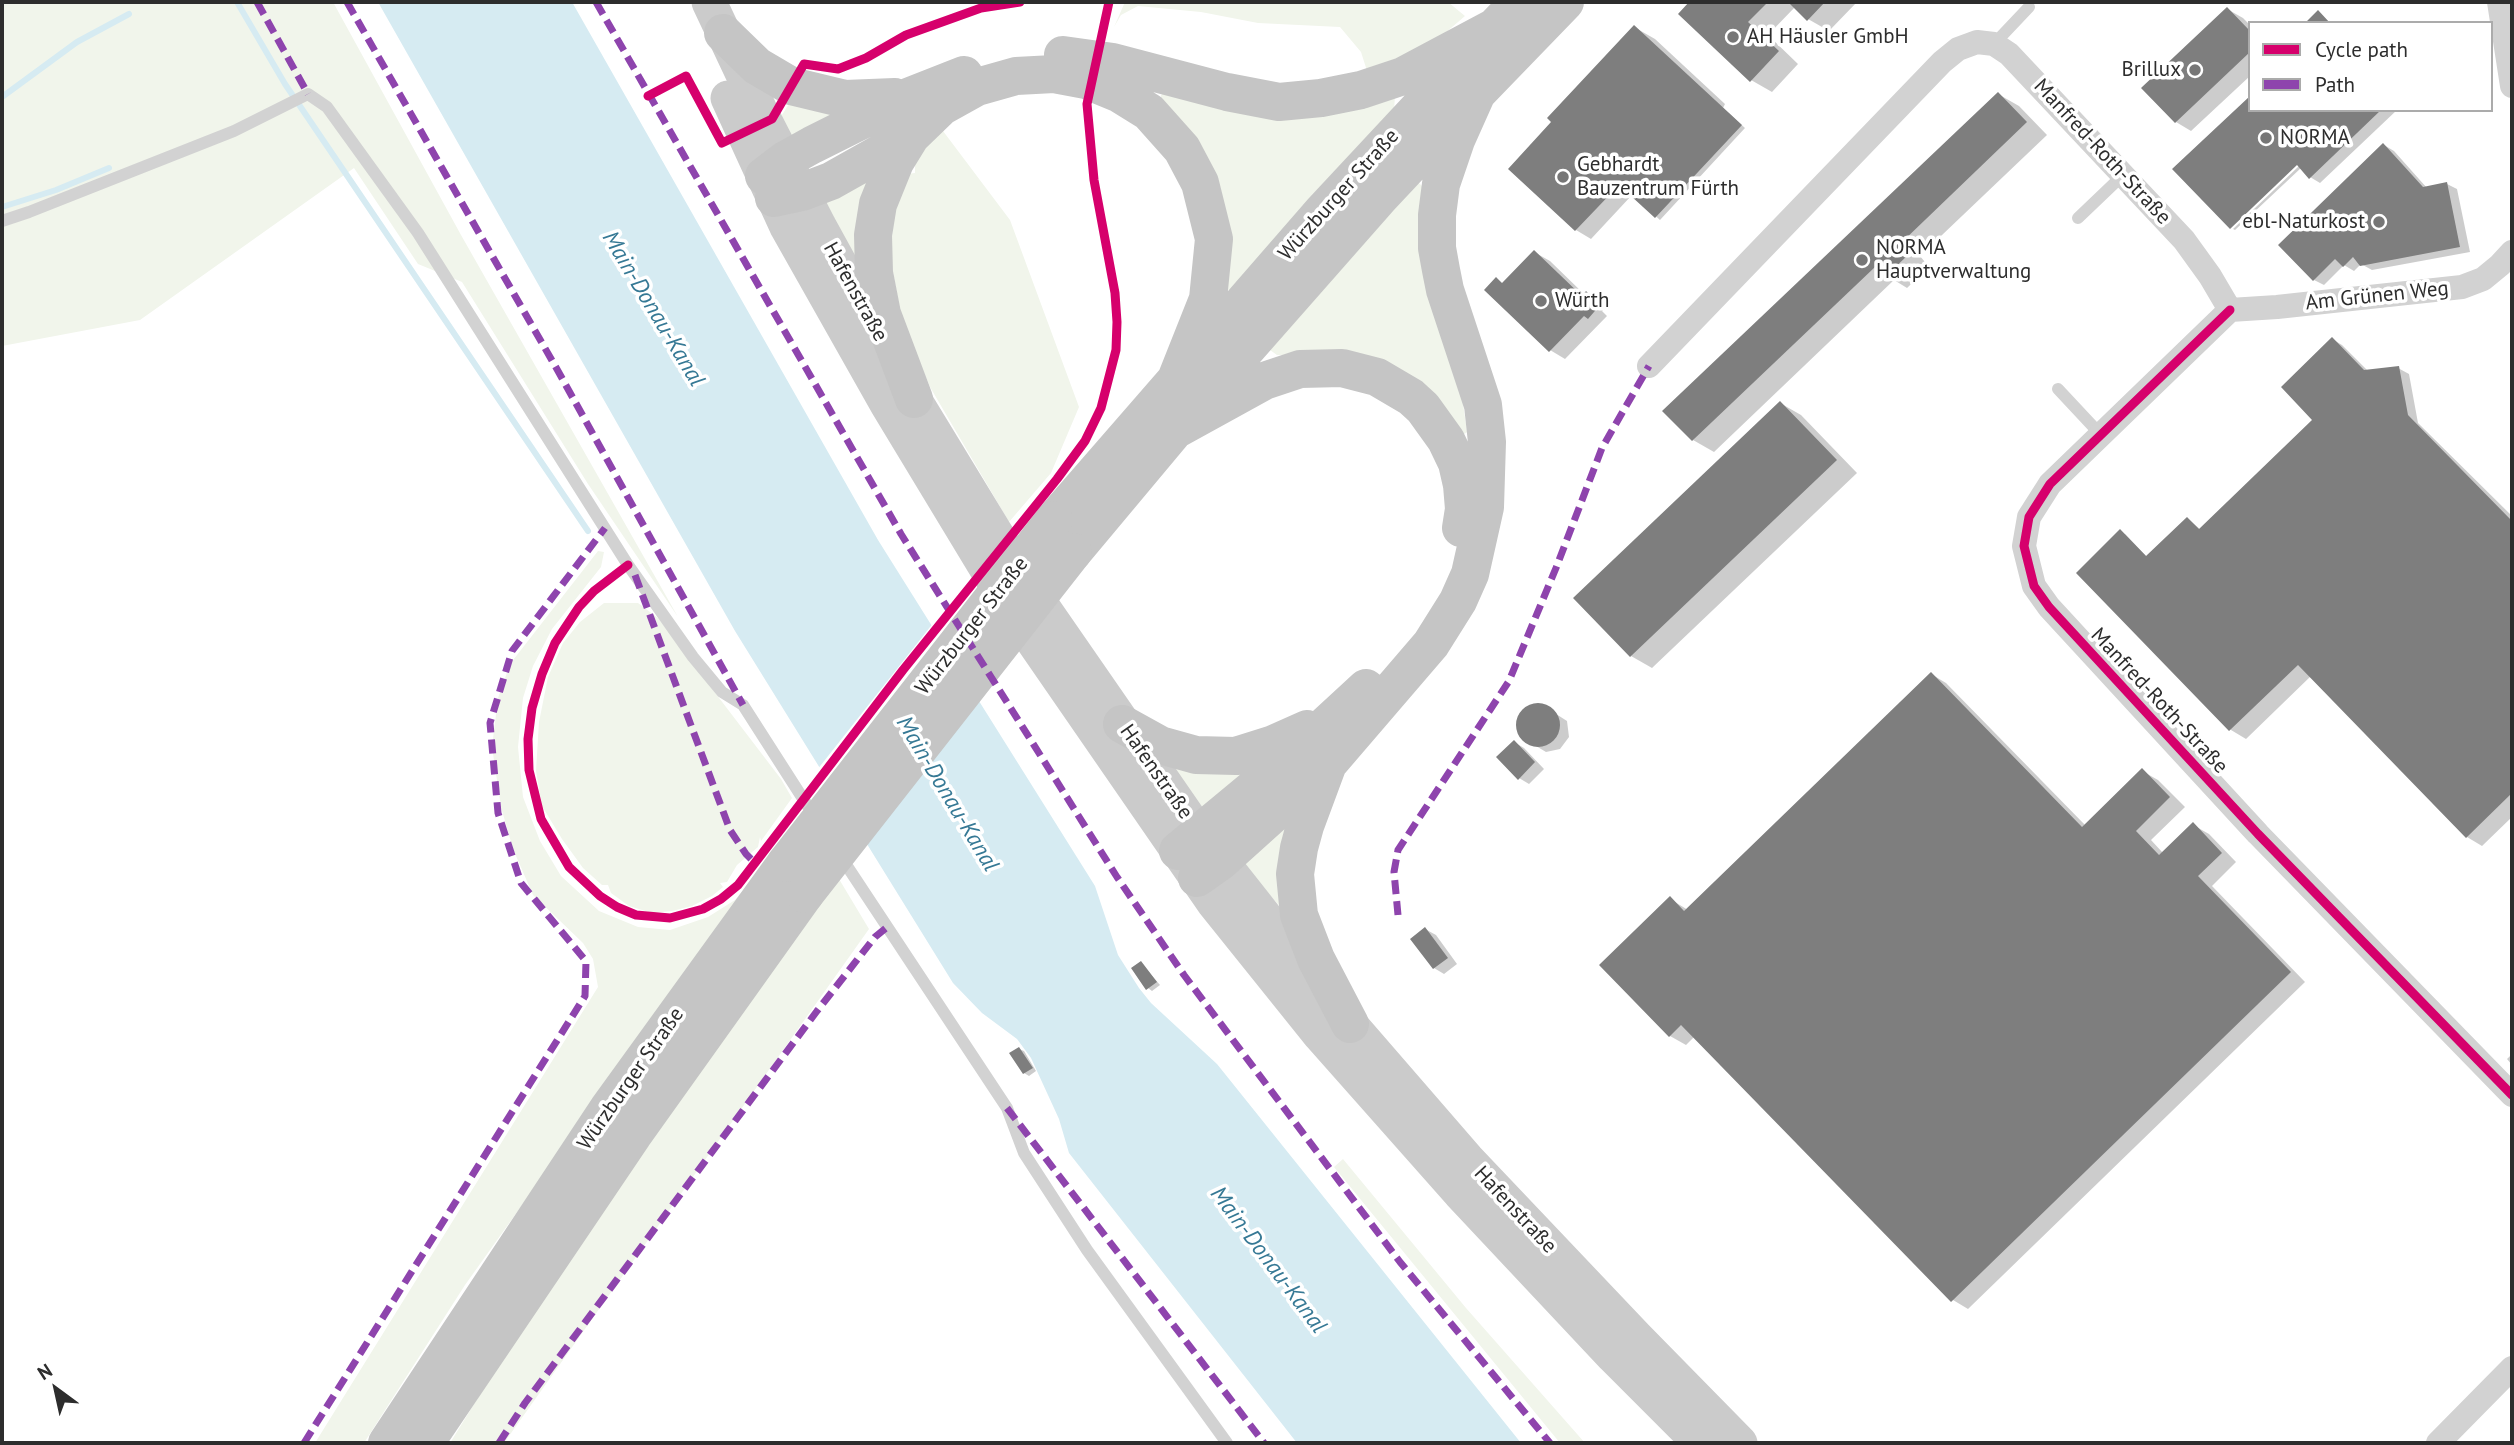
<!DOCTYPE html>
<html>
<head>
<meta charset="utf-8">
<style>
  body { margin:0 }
  #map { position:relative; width:2514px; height:1445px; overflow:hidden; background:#fff; font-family:"PT Sans",sans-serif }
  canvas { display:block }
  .frame { position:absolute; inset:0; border:4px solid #2d2d2d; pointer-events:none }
  .legend { position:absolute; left:2248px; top:21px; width:245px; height:91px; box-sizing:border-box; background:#fff; border:2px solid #ababab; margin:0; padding:9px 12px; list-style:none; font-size:21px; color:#2d2d2d }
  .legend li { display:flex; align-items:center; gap:14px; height:35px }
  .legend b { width:35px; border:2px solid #ababab }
  .north { position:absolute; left:21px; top:1354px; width:70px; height:70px; -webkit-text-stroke:5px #fff; paint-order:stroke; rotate:327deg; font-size:19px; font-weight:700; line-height:28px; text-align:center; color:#2d2d2d }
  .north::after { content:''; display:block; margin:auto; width:24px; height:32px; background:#2d2d2d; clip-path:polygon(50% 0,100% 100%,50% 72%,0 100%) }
</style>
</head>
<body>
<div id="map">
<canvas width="2514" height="1445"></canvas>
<div class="frame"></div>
<ul class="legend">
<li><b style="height:9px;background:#d6006c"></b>Cycle path</li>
<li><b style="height:9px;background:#8e44ad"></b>Path</li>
</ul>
<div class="north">N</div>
</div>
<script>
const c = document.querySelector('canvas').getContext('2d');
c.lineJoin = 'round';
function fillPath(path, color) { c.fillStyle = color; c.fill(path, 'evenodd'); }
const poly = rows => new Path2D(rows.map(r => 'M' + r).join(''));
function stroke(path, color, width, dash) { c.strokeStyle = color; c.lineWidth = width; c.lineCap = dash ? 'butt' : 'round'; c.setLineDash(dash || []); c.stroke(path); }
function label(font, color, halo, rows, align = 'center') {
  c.font = font + ' "PT Sans",sans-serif'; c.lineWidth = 7; c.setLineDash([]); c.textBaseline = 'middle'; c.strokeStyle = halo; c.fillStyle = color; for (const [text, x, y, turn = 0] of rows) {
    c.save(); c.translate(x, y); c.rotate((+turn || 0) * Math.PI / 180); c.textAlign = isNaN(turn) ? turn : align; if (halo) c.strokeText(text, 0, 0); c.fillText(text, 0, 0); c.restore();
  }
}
fillPath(poly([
  [2,2,333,2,461,235,678,617,588,484,462,282,418,264,354,168,140,320,2,346],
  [1125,2,1448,2,1465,16,1444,34,1368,74,1361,52,1340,27,1258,23,1201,12,1138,6,1121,15,1114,27],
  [1169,89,1395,95,1394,112,1232,291,1223,288,1161,106,1161,95],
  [794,96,843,110,798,143,775,126],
  [940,127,1010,220,1079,407,1051,473,1009,522,930,387,902,320,890,256,895,207,906,174,915,173,915,154],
  [869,165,863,274,819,204],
  [1418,182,1424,188,1455,346,1467,432,1463,435,1314,355,1277,355,1270,350],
  [598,551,604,552,601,567,552,629,533,666,523,698,518,747,523,797,540,841,561,876,599,911,638,927,670,930,708,917,735,900,763,867,465,1285,364,1443,315,1443,598,987,593,959,583,943,533,895,513,849,501,807,492,747,498,698,510,664],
  [604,603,638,603,658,618,781,779,792,798,761,841,760,837,758,847,737,865,727,882,720,883,723,887,712,896,692,906,672,911,652,913,629,906,611,893,608,885,602,885,583,868,562,839,542,806,536,771,539,722,548,677,563,643,580,622],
  [1168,763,1255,763,1204,807,1199,806],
  [1290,809,1286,913,1245,868,1244,860],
  [839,879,869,929,504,1443,450,1443,510,1346,704,1060],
  [1343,1159,1466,1308,1585,1443,1560,1443,1334,1167]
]), '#f1f5eb');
fillPath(poly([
  [378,2,572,2,878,540,1095,886,1118,955,1139,988,1151,1003,1217,1064,1521,1443,1297,1443,1069,1153,1059,1119,1031,1058,1017,1039,982,1013,953,983,735,631]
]), '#d6ebf2');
fillPath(poly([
  [934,622,981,697,864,846,817,770]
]), '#fff');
fillPath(poly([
  [1692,2,1857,2,1829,31,1808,19,1795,7,1768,35,1798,64,1772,92,1751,80,1680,14],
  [2227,9,2243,18,2250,25,2250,76,2191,131,2176,122],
  [1634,27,1655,39,1725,104,1723,108,1745,128,1660,220,1632,195,1591,239,1576,230],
  [1998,94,2019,106,2047,135,1920,256,1929,267,1907,288,1894,280,1714,452,1693,440],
  [2250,110,2397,110,2320,183,2310,177,2301,168,2235,230,2233,229,2299,166],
  [2384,145,2394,151,2427,188,2447,184,2457,189,2470,252,2372,270,2361,264,2354,271,2344,265,2324,285,2314,280],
  [1534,252,1550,261,1585,295,1590,296,1604,309,1602,311,1607,316,1565,359,1550,350,1496,279,1503,284],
  [2332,339,2342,345,2368,371,2398,368,2409,374,2418,423,2512,516,2512,817,2482,846,2467,837,2311,676,2246,739,2231,730,2078,573,2125,534,2148,558,2188,519,2201,530,2313,422],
  [1780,403,1801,415,1857,473,1652,668,1631,656],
  [1931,674,1946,683,2086,826,2142,771,2158,780,2185,807,2151,840,2163,853,2193,825,2209,834,2236,862,2212,886,2305,982,1968,1309,1953,1300,1695,1036,1686,1045,1670,1036,1670,899,1688,910],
  [1533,705,1542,705,1567,721,1569,737,1560,749,1546,752,1521,737,1517,722,1526,708],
  [1514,742,1524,748,1544,769,1529,784,1519,778],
  [1425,929,1436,935,1457,964,1444,974,1434,968],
  [1141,963,1160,985,1152,991,1148,988],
  [1019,1049,1024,1051,1036,1071,1029,1076,1024,1073],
  [2512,1054,2512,1065,2507,1059]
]), '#0003');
stroke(poly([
  [237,2,285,84,588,531],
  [2,97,77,42,129,14],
  [2,207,56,190,109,168]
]), '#d6ebf2', 6);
fillPath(poly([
  [1689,2,1768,2,1748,22,1779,51,1750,82,1678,14],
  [1788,2,1825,2,1807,21],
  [2227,7,2250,31,2250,52,2175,123,2141,88],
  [2318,10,2330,23,2305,23],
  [1634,25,1742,125,1655,218,1619,185,1575,231,1508,169,1551,122,1547,118],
  [1998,92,2027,122,1900,244,1909,254,1885,277,1875,267,1692,441,1662,411],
  [2250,96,2250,110,2381,110,2309,179,2297,165,2230,229,2172,169],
  [2383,143,2423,187,2447,182,2460,247,2360,266,2353,257,2343,267,2335,259,2313,281,2278,245],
  [1534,250,1582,296,1586,291,1600,305,1588,319,1584,316,1549,352,1484,290,1496,277,1502,283],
  [2332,337,2364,370,2399,366,2408,415,2512,521,2512,793,2466,838,2298,665,2229,731,2076,573,2120,529,2146,556,2187,517,2199,529,2312,420,2281,387],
  [1780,401,1837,460,1630,657,1573,598],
  [1931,672,2082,827,2142,768,2170,797,2136,831,2159,855,2193,822,2222,853,2198,876,2291,972,1951,1302,1681,1025,1669,1037,1599,965,1670,896,1684,911],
  '1516 725a22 22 0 1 1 44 0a22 22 0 1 1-44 0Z',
  [1514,740,1535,762,1518,780,1496,757],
  [1425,927,1448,958,1433,969,1410,939],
  [1141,961,1157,982,1146,990,1131,968],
  [1019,1047,1033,1068,1023,1074,1009,1053]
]), '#7e7e7e');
stroke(poly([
  [1994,44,2029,7],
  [2078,218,2123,175],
  [2,221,29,212,234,131,308,94,327,107,418,233,628,565,693,657,722,692,743,705,816,819],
  [2058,389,2101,435],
  [841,857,1007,1108,1024,1153,1087,1250,1227,1443]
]), '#d2d2d2', 12);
stroke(poly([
  [2499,2,2512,86],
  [2230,310,2050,484,2029,517,2024,546,2034,586,2049,607,2258,834,2512,1095],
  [2230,310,2277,307,2462,287,2483,279,2500,265,2512,252],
  [1649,366,1942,62,1958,49,1977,42,1994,44,2009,54,2184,240,2210,276,2230,310],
  [2438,1443,2512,1368]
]), '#d2d2d2', 24);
stroke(poly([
  [709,2,766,123,819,226,914,399,1026,583,1199,833,1350,1024,1467,1159,1636,1337,1740,1443],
  [728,98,787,227,887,404,1011,609,1214,903,1320,1035,1460,1193,1613,1356,1700,1443]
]), '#cbcbcb', 35);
stroke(poly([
  [723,33,757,66,791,86,845,99,895,97],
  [1063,55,1113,62,1227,92,1279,102,1321,98,1361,90,1403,76,1495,27,1519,2],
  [764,176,785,160,812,145,908,97,964,75],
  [774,198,802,192,831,181,911,136],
  [914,399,882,314,874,273,873,235,878,204,895,162,911,136,941,107,977,87,1016,76,1054,74,1086,80,1120,94,1149,112,1182,149,1200,183,1214,239,1208,299,1177,377],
  [1175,430,1264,381,1300,369,1342,368,1377,377,1411,397,1423,408,1446,440,1457,463,1462,485,1464,509,1461,528],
  [1054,520,1322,212,1474,49],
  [1073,552,1175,430,1381,196,1459,113],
  [1122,724,1160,745,1196,755,1236,756,1271,745,1307,729],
  [1178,851,1289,759,1366,688],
  [1197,878,1221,861,1322,770],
  [1350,1024,1316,959,1299,915,1295,874,1299,848,1305,826,1328,764,1431,644,1458,601,1470,574,1485,507,1487,442,1483,405,1445,290,1441,270,1437,248,1437,215,1441,184,1456,140,1477,93,1565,2],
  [387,1443,608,1109,786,863],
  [425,1443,633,1135,805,894]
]), '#c5c5c5', 38);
stroke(poly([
  [786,863,1054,520],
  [805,894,1073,552]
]), '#c5c5c5', 38);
stroke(poly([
  [257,2,308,94],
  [347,2,558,371,743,705],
  [596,2,901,534,1117,877,1184,975,1400,1262,1550,1443],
  [635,575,730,830,746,854,755,863],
  [1398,915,1394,872,1398,850,1509,681,1556,568,1602,448,1649,366],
  [1007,1108,1264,1443],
  [304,1443,585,996,586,961,521,883,498,813,490,723,512,651,605,528],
  [499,1443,525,1403,817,1011,875,937,886,928]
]), '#8e44ad', 7, [14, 7]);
stroke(poly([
  [648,96,686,76,722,143,772,119,804,64,838,69,866,58,906,35,981,8,1020,2],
  [2230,310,2050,484,2029,517,2024,546,2034,586,2049,607,2258,834,2512,1095],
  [628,565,594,591,579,607,555,643,542,674,532,708,528,739,529,770,541,819,569,867,600,896,617,907,636,915,670,918,703,909,721,899,738,885,903,670,1057,479,1085,441,1101,408,1116,350,1117,322,1115,293,1094,180,1087,104,1109,2]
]), '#d6006c', 9);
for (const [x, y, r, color] of [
  [1733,37,7,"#767676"],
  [2195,70,7,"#767676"],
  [2266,138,7,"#767676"],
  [1563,177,7,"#767676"],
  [2379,222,7,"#767676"],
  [1862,260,7,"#767676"],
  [1541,301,7,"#767676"]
]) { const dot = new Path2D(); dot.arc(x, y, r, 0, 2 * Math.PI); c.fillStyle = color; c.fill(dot); stroke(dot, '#fff', 2.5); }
label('21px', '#2d2d2d', '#fff', [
  ["AH Häusler GmbH",1747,37],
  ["Brillux",2181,70,"right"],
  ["NORMA",2280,138],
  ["Gebhardt",1577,165],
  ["Bauzentrum Fürth",1577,189],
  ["ebl-Naturkost",2365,222,"right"],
  ["NORMA",1876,248],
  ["Hauptverwaltung",1876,272],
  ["Würth",1555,301]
], 'left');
label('21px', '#2d2d2d', '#fff', [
  ["Manfred-Roth-Straße",2102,152,47],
  ["Würzburger Straße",1339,195,-48],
  ["Hafenstraße",855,292,61],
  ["Am Grünen Weg",2377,296,-6],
  ["Würzburger Straße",972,626,-52],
  ["Manfred-Roth-Straße",2159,701,47],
  ["Hafenstraße",1156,772,55],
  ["Würzburger Straße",631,1079,-55],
  ["Hafenstraße",1515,1210,47]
]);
label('italic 23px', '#367995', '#fff', [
  ["Main-Donau-Kanal",653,309,59],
  ["Main-Donau-Kanal",947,794,59],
  ["Main-Donau-Kanal",1268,1260,53]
]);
</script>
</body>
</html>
